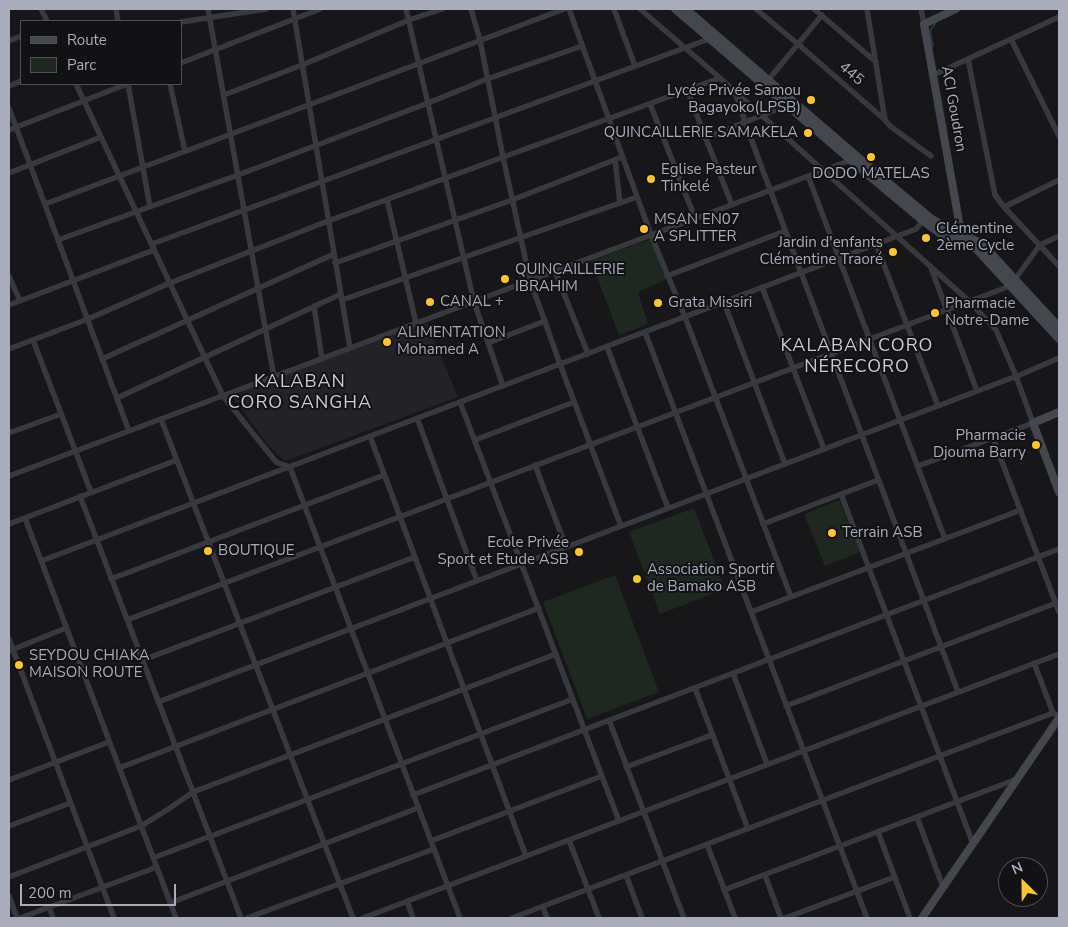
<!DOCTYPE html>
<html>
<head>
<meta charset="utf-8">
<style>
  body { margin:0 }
  #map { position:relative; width:1068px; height:927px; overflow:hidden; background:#171719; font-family:"Nunito Sans",sans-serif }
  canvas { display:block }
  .frame { position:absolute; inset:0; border:10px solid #a8acbb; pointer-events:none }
  .legend { position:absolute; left:20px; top:20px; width:162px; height:65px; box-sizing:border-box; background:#121214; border:1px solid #4e5057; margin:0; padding:6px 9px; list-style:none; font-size:15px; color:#a8acbb }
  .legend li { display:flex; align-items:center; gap:10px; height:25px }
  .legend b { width:25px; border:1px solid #4e5057 }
  .north { position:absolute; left:998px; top:857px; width:50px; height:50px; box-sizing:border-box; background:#121214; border:1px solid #4e5057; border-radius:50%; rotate:337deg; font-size:14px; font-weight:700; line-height:20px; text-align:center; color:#a8acbb }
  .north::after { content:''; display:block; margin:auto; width:18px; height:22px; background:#ffc629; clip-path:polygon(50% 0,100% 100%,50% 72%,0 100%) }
  .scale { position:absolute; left:20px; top:884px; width:156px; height:22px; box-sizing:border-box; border:2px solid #a8acbb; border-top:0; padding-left:6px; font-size:15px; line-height:18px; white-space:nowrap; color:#a8acbb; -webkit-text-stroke:4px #121214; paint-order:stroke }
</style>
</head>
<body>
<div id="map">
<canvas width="1068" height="927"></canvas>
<div class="frame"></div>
<ul class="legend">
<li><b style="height:6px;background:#45474f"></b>Route</li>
<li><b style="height:14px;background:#1e2820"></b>Parc</li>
</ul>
<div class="north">N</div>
<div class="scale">200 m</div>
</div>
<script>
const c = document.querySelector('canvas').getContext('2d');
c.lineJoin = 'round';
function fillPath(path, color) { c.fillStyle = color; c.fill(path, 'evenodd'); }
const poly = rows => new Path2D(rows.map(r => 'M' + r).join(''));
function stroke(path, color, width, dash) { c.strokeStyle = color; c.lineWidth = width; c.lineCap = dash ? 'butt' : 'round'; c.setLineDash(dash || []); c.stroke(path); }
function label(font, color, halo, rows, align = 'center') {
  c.font = font + ' "Nunito Sans",sans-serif'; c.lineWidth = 4; c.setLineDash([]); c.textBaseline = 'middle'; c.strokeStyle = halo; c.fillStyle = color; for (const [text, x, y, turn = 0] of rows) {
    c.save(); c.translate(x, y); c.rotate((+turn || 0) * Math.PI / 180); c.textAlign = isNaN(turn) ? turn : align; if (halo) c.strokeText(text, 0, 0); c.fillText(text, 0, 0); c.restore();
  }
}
fillPath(poly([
  [426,321,458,397,285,461,268,445,233,398,254,385]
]), '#232327');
fillPath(poly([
  [651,239,667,279,638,292,648,324,619,335,591,261],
  [839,500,860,552,825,566,804,514],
  [694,508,725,589,660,614,629,532],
  [615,575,659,692,587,719,543,602]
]), '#1e2820');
stroke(poly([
  [933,46,930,31,936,22]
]), '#2b353f', 2);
stroke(poly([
  [41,9,47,21],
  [116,9,118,21],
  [208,9,274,377],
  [293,9,350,348],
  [406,9,474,302,503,386],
  [471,9,480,40,503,157,530,280,560,364,621,526],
  [569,9,651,235,685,317,791,597],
  [614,9,635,66],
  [640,9,720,78,930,266,969,301,996,330,1016,376,1033,423,918,466],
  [756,9,798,44,885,120,890,126,931,156],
  [814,9,876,62],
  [867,9,885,120],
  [921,9,924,24],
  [181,22,266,9],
  [1011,39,1059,136],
  [9,41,21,36],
  [968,59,995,195,1004,207,1059,266],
  [181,63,320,9],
  [933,75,1059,17],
  [769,79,822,15],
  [76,84,223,396,276,462,290,467,460,918],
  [128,84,150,207],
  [170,84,185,151],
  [9,86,21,81],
  [687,90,732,205],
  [735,92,750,136,958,692],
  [224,95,302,65,409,20,442,9],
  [650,104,695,218],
  [9,108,129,431],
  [9,130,127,84],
  [705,138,788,105],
  [615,160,620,203],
  [9,173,101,137],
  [808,176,945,539],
  [387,200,416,323],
  [45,204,564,9],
  [1004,207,1059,180],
  [58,240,238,175,428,103,487,79,582,46],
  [152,244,709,39],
  [876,244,938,406],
  [335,263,512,200,622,157],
  [931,268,977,391],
  [555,271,588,354],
  [9,276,20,301],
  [667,276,785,231],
  [762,287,824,449],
  [342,300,637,197],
  [724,302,785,464],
  [9,305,154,250],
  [314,306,322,359],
  [645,332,867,918],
  [33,340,91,492],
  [488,343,545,321],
  [607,347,668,508],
  [9,349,88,319,170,283,328,221,720,78],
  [102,359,334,254],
  [117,398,341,294],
  [460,402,619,821],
  [417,418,477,581],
  [161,419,353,918],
  [9,433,61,414],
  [370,436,526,856],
  [993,438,1059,612],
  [475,440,574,402],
  [535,465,566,547],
  [9,476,851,160],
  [841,494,973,844],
  [80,496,241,918],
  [25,518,176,918],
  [9,524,177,460],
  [763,524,878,480],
  [41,561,916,229,923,221],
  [111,579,384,475],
  [751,612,1021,510],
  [127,620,1010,286,1040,245,1059,236],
  [9,639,114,918],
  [9,651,66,628],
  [143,660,415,557],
  [1034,663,1053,713],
  [733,673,767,764],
  [695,688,748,829],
  [158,702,1022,374,1059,358],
  [786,706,1056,603],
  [609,720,684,918],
  [626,767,712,735],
  [119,768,539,608],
  [9,780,109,742],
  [413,795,1059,549],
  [917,817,943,887],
  [9,826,70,803],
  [878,832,910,918],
  [569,840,599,918],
  [431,841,602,776],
  [707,844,735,918],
  [153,858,573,699],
  [626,875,642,918],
  [765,875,781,918],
  [9,877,141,826,170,808,193,792,556,654],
  [724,890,1017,779],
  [9,896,17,918],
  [407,901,413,918],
  [170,903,418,808],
  [49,907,53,918],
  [543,907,547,918],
  [20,918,157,867],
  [247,918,434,849],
  [363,918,1059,654],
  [512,918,1053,713,1059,716],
  [785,918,895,877]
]), '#38383f', 5.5);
stroke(poly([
  [675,9,868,175,923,221,941,234,960,241,976,249,980,253,1059,339],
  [686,9,873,170,932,219,945,227,961,233,982,244,987,249,1059,327],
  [956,9,924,24,961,233],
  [1059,412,1033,423,1059,492],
  [922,918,1059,718]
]), '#45474f', 8);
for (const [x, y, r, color] of [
  [811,100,5,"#ffc629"],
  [808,133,5,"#ffc629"],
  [871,157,5,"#ffc629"],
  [651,179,5,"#ffc629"],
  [644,229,5,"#ffc629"],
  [926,238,5,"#ffc629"],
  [893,252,5,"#ffc629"],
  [505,279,5,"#ffc629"],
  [430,302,5,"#ffc629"],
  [658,303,5,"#ffc629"],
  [935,313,5,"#ffc629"],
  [387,342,5,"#ffc629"],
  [1036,445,5,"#ffc629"],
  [832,533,5,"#ffc629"],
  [208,551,5,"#ffc629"],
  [579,552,5,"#ffc629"],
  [637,579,5,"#ffc629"],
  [19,665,5,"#ffc629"]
]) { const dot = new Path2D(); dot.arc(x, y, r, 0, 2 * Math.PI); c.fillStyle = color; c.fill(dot); stroke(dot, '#121214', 2); }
label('15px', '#a8acbb', '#121214', [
  ["445",851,74,41],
  ["ACI Goudron",953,109,80]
]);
label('15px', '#a8acbb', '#121214', [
  ["Lycée Privée Samou",801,91,"right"],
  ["Bagayoko(LPSB)",801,108,"right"],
  ["QUINCAILLERIE SAMAKELA",798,133,"right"],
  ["Eglise Pasteur",661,170],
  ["Tinkelé",661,187],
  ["DODO MATELAS",871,174,"center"],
  ["MSAN EN07",654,220],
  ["A SPLITTER",654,237],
  ["Clémentine",936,229],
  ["2ème Cycle",936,246],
  ["Jardin d'enfants",883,243,"right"],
  ["Clémentine Traoré",883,260,"right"],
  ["QUINCAILLERIE",515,270],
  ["IBRAHIM",515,287],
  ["CANAL +",440,302],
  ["Grata Missiri",668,303],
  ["Pharmacie",945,304],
  ["Notre-Dame",945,321],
  ["ALIMENTATION",397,333],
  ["Mohamed A",397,350],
  ["Pharmacie",1026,436,"right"],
  ["Djouma Barry",1026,453,"right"],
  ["Terrain ASB",842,533],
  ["Ecole Privée",569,543,"right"],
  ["Sport et Etude ASB",569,560,"right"],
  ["BOUTIQUE",218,551],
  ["Association Sportif",647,570],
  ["de Bamako ASB",647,587],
  ["SEYDOU CHIAKA",29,656],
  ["MAISON ROUTE",29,673]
], 'left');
c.letterSpacing = '1px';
label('18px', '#c9ccd6', '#121214', [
  ["KALABAN CORO",857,347],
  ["NÉRECORO",857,368],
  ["KALABAN",300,383],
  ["CORO SANGHA",300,404]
]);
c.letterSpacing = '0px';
</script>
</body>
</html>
